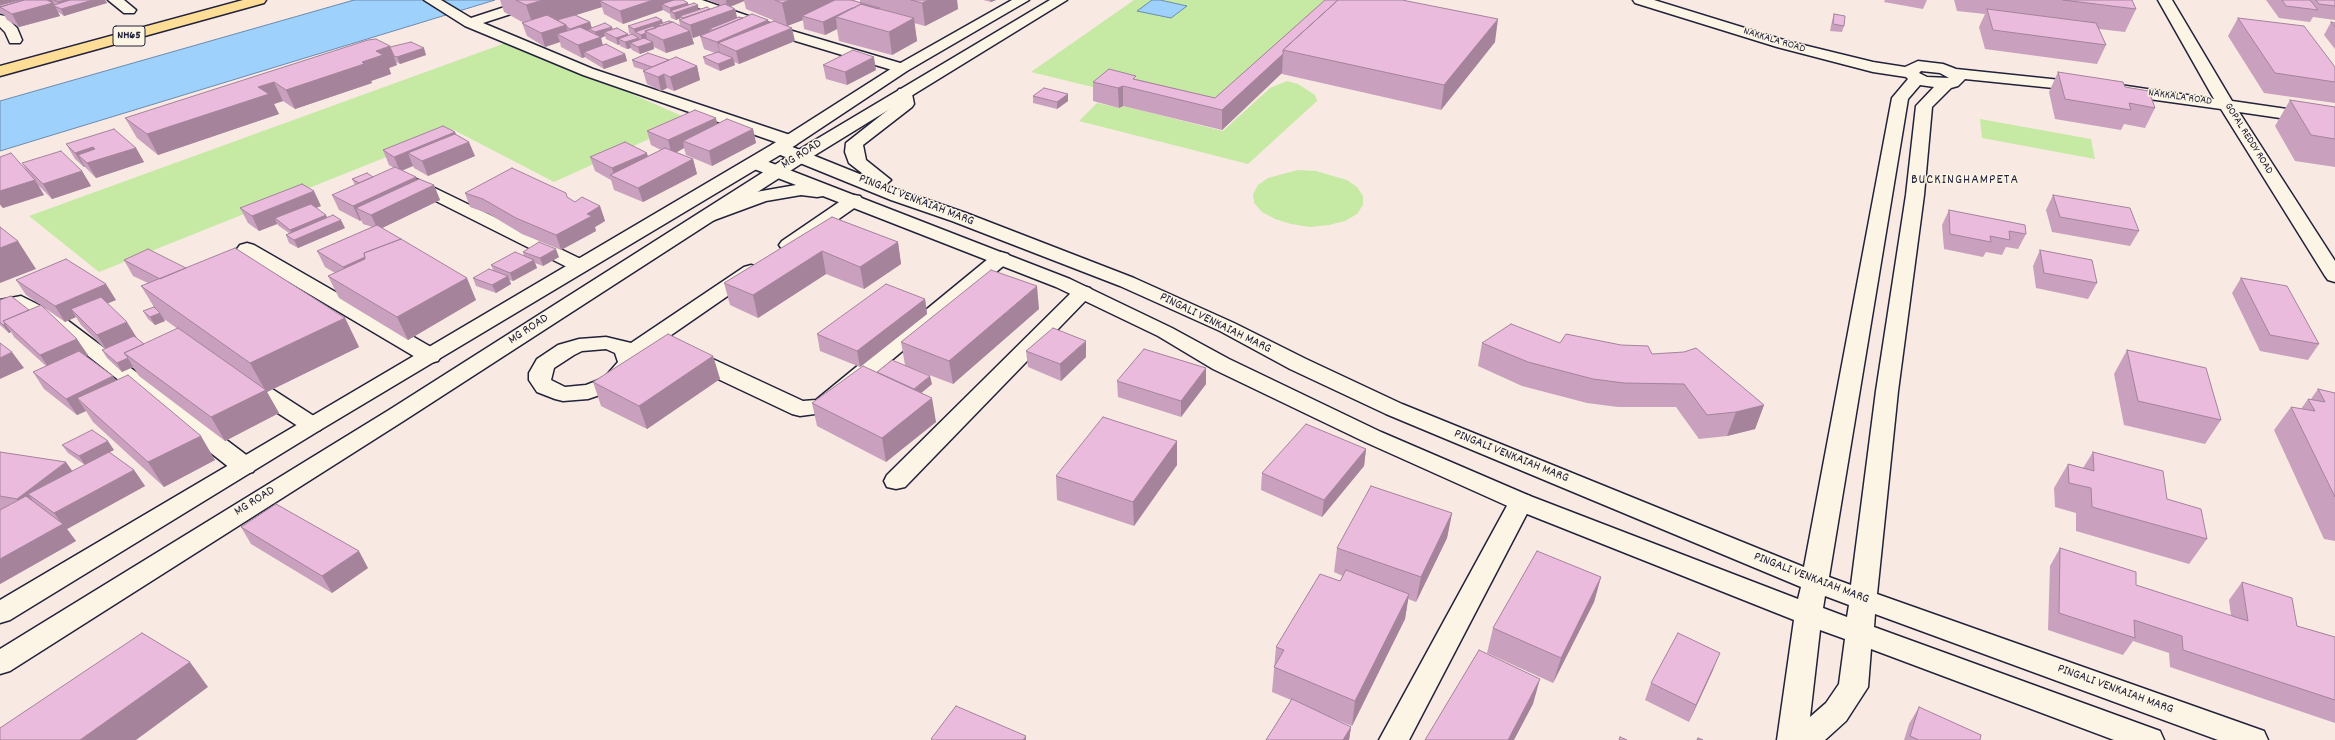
<!DOCTYPE html>
<html>
<head>
<meta charset="utf-8">
<style>
  body { margin:0 }
  canvas { display:block; background:#f8e9e3 }
</style>
</head>
<body>
<canvas width="2335" height="740"></canvas>
<script>
const c = document.querySelector('canvas').getContext('2d');
c.lineJoin = 'round';
function fillPath(path, color) { c.fillStyle = color; c.fill(path, 'evenodd'); }
const poly = rows => new Path2D(rows.map(r => 'M' + r).join(''));
function stroke(path, color, width, dash) { c.strokeStyle = color; c.lineWidth = width; c.lineCap = dash ? 'butt' : 'round'; c.setLineDash(dash || []); c.stroke(path); }
function label(font, color, halo, rows, align = 'center') {
  c.font = font + ' Dekko,sans-serif'; c.lineWidth = 3; c.setLineDash([]); c.textBaseline = 'middle'; c.strokeStyle = halo; c.fillStyle = color; for (const [text, x, y, turn = 0] of rows) {
    c.save(); c.translate(x, y); c.rotate((+turn || 0) * Math.PI / 180); c.textAlign = isNaN(turn) ? turn : align; if (halo) c.strokeText(text, 0, 0); c.fillText(text, 0, 0); c.restore();
  }
}
fillPath(poly([
  [1134,0,1344,0,1216,117,1031,72],
  [511,41,691,120,554,182,454,130,99,272,29,216],
  [1287,81,1298,84,1315,95,1317,101,1248,164,1079,121,1097,103,1119,108,1123,106,1223,131,1270,88],
  [1980,119,2091,139,2095,159,1982,138],
  [1298,170,1316,171,1347,180,1357,187,1363,196,1363,205,1357,214,1345,221,1329,225,1310,227,1291,224,1275,219,1262,212,1254,203,1253,194,1258,185,1268,178]
]), '#c6eaa4');
const water = poly([
  [354,0,495,0,0,151,0,101,354,0],
  [1152,0,1160,0,1187,6,1171,18,1137,11,1152,0]
]);
fillPath(water, '#9ed1fc');
stroke(water, '#6c8baf', 1);
const minor = poly([
  [108,0,124,0,136,10,134,13,124,13,108,0],
  [424,0,441,0,471,18,526,0,547,0,545,3,483,23,593,69,796,137,798,141,796,145,790,146,784,145,583,75,465,26,424,0],
  [682,0,702,0,789,30,907,65,910,68,902,73,779,36,684,3,682,0],
  [0,15,5,16,17,28,22,40,20,43,10,43,5,32,0,27,0,15],
  [412,177,587,262,590,266,587,270,580,272,573,270,406,186,403,182,406,178,412,177],
  [854,195,860,196,863,200,860,204,796,249,789,251,782,249,779,245,782,241,848,196,854,195],
  [247,243,254,245,438,351,441,356,438,361,430,363,422,361,240,253,237,249,240,245,247,243],
  [1001,252,1008,254,1011,258,1008,262,830,412,800,416,792,414,663,353,638,355,640,362,637,369,620,388,588,399,563,401,555,399,537,392,529,380,529,373,537,359,558,345,579,339,606,337,631,343,744,267,751,265,758,267,761,271,758,275,664,340,674,341,803,401,816,400,994,254,1001,252],
  [606,349,615,353,618,362,604,378,586,385,565,387,551,380,554,368,574,355,582,351,606,349],
  [1083,286,1090,288,1093,292,1090,296,905,487,896,489,887,487,884,481,887,475,1076,288,1083,286],
  [21,296,63,317,253,460,256,466,253,472,244,474,235,472,49,325,18,309,0,312,0,300,21,296],
  [244,374,252,376,320,420,324,425,320,430,312,433,304,430,236,386,233,381,236,376,244,374],
  [1521,493,1530,496,1533,502,1409,740,1379,740,1509,502,1512,496,1521,493]
]);
const tertiary = poly([
  [1633,0,1654,0,1787,41,1873,62,1905,67,1918,61,1943,64,1956,69,2089,83,2091,86,2089,89,2083,91,1965,79,1958,86,1951,88,1932,107,1924,195,1898,391,1877,594,2264,731,2268,740,2218,740,1875,614,1874,627,2160,731,2164,740,2114,740,1871,649,1868,687,1846,721,1825,740,1777,740,1794,620,1512,508,1365,442,1213,369,1158,336,1056,287,823,196,817,197,801,195,766,201,709,222,702,220,700,216,702,212,756,192,796,185,749,167,746,163,749,159,755,158,761,159,1070,279,1172,328,1229,359,1381,432,1530,496,1798,599,1801,587,1386,414,1290,369,1220,331,1120,286,952,221,891,200,773,152,770,148,773,144,785,144,867,177,849,163,845,152,846,143,898,102,897,92,899,89,911,89,914,104,912,107,863,145,866,160,891,180,885,185,966,213,1134,278,1234,323,1306,359,1402,404,1804,567,1892,98,1908,79,1906,77,1873,72,1777,47,1635,3,1633,0],
  [1921,71,1940,73,1949,78,1927,77,1919,73,1921,71],
  [1920,85,1934,87,1916,106,1906,195,1876,391,1851,585,1829,577,1908,99,1920,85],
  [1825,596,1849,605,1847,617,1823,608,1825,596],
  [1820,630,1845,639,1839,684,1826,703,1810,717,1820,630],
  [2158,0,2172,0,2232,101,2335,116,2335,126,2239,112,2335,261,2335,282,2328,280,2325,276,2221,109,2120,95,2114,93,2112,90,2114,87,2120,85,2214,99,2158,0]
]);
const secondary = poly([
  [1012,0,1029,0,907,71,785,152,320,430,10,620,0,623,0,600,773,144,897,65,1012,0],
  [1050,0,1067,0,807,160,405,420,10,671,0,674,0,649,389,410,795,152,1050,0]
]);
const trunk = poly([
  [243,0,266,0,264,3,0,76,0,66,243,0]
]);
stroke(minor, '#22223b', 3);
stroke(tertiary, '#22223b', 3);
stroke(secondary, '#22223b', 3);
stroke(trunk, '#22223b', 3);
fillPath(minor, '#fcf5e5');
fillPath(tertiary, '#fcf5e5');
fillPath(secondary, '#fcf5e5');
fillPath(trunk, '#fedd96');
fillPath(poly([
  [0,0,105,0,107,3,64,16,58,12,60,16,19,27,7,20,4,15,0,13],
  [500,0,683,0,688,3,688,5,699,10,710,9,721,5,708,0,856,0,854,1,860,3,860,0,957,0,958,9,925,26,914,23,917,41,892,55,839,41,837,29,825,35,804,29,803,20,787,26,746,9,744,1,730,7,735,9,737,17,768,20,769,23,795,41,739,64,734,62,735,65,720,71,705,64,703,57,715,53,704,49,700,36,709,32,693,38,692,37,694,44,666,53,654,47,654,49,640,54,632,50,631,48,627,49,620,46,620,44,618,45,606,39,605,36,601,38,603,45,625,54,627,61,604,69,586,58,585,57,582,58,561,47,560,42,545,47,527,36,522,23,524,23,504,12],
  [602,7,604,14,623,24,663,10,670,14,671,18,676,20,681,18,681,19,679,20,680,26,663,23,628,26,629,33,632,34,629,35,613,29,592,28,590,22,576,15],
  [983,0,996,0,991,2],
  [1325,0,1495,42,1441,110,1282,74,1282,73,1222,130,1123,106,1119,108,1093,101,1093,82,1136,79,1215,98],
  [1885,0,1927,0,1923,9,1884,2],
  [1954,0,2132,0,2136,9,2125,32,2099,29,2106,45,2097,64,1985,49,1979,27,1985,14,1957,11],
  [2266,0,2335,0,2335,20,2313,17,2310,22,2279,18],
  [1834,14,1844,26,1842,32,1830,31,1832,21],
  [2238,18,2335,67,2335,103,2264,93,2228,36],
  [2331,22,2335,23,2335,49,2324,35],
  [390,47,426,55,400,64,396,62,397,65,389,68,391,74,371,81,372,83,295,109,283,101,274,104,279,114,158,155,137,138,125,118],
  [632,60,669,60,697,66,700,80,674,91,667,88,661,91,647,84,643,71,644,70,634,67],
  [823,65,876,70,847,85,826,79],
  [2058,72,2125,87,2155,108,2145,128,2124,124,2121,130,2055,119,2049,92],
  [1068,94,1068,101,1057,109,1033,103,1033,96],
  [2290,100,2335,107,2335,167,2295,161,2275,126],
  [717,124,753,129,756,143,712,166,686,155,684,148,676,152,693,159,697,174,643,202,614,190,611,180,595,171,590,157,648,156,661,150,651,145,647,131],
  [455,132,456,135,475,156,428,176,414,168,413,166,402,171,418,180,434,185,440,200,382,228,476,300,408,340,339,298,328,276,335,273,325,267,317,251,372,227,363,224,361,220,360,221,339,210,332,195,355,185,352,179,373,177,394,168,389,165,383,150],
  [66,144,136,148,144,162,96,178,85,167,84,167,75,159],
  [0,157,27,171,22,163,82,171,91,186,52,199,38,185,44,195,3,208,0,205],
  [465,193,567,197,575,202,600,206,605,221,595,227,596,231,561,250,522,234,489,214,470,207],
  [2053,195,2139,231,2130,246,2052,232,2046,210],
  [321,206,316,208,327,217,345,228,298,248,289,243,286,235,289,233,279,226,277,224,259,231,248,223,240,208],
  [1949,210,2026,234,2018,249,2006,247,2002,255,1986,252,1983,257,1944,249,1942,225],
  [832,217,898,242,901,264,864,289,826,274,758,318,730,305,724,283],
  [2040,250,2097,283,2088,299,2036,288,2033,266],
  [523,252,559,257,543,266,535,263,537,268,513,281,509,280,511,284,496,293,476,286,473,278,493,270,491,265,524,256],
  [124,260,186,268,345,318,359,347,267,392,279,413,225,441,139,376,133,367,122,372,107,358,102,350,105,349,81,325,76,317,65,322,26,295,16,280,116,300,107,303,136,338,144,344,178,329,164,319,165,321,155,325,148,319,143,311,154,307,141,286,148,283,133,276],
  [2241,278,2319,344,2308,360,2260,351,2232,293],
  [925,299,927,314,860,367,820,351,817,334],
  [0,300,29,310,88,355,86,356,215,460,164,487,93,422,86,411,77,415,44,389,33,372,46,366,14,337,11,332,9,333,0,325],
  [1039,309,953,384,911,368,932,384,921,393,936,422,886,462,817,426,812,403,877,372,905,365,901,342],
  [1482,343,1560,343,1764,405,1755,429,1727,436,1699,439,1676,407,1618,407,1587,403,1522,386,1478,366],
  [2127,350,2221,420,2205,444,2124,425,2114,374],
  [1026,351,1086,357,1061,381,1028,367],
  [713,356,720,379,647,429,601,406,593,382],
  [1117,381,1206,384,1181,417,1118,397],
  [2318,389,2335,393,2335,541,2324,539,2274,430,2291,407,2301,409,2308,399,2311,399],
  [1177,441,1177,465,1134,526,1057,500,1056,476],
  [62,445,114,450,109,452,134,470,145,486,67,529,76,541,0,584,0,452,72,471,85,465,68,453],
  [1366,449,1364,466,1322,517,1261,490,1262,473],
  [2093,452,2167,499,2207,539,2189,564,2076,531,2076,513,2055,507,2054,488,2068,464,2083,468],
  [1452,513,1447,538,1416,602,1408,599,1405,619,1352,726,1328,716,1351,727,1349,740,1266,740,1291,700,1272,692,1276,647,1340,581,1343,576,1334,572,1337,548],
  [241,527,368,568,332,593,251,544],
  [2060,548,2136,585,2231,616,2229,600,2242,582,2297,626,2335,637,2335,723,2170,667,2169,653,2133,641,2123,655,2048,630,2050,566],
  [1601,577,1594,602,1553,683,1487,653,1493,628],
  [1713,670,1689,722,1645,700,1651,683],
  [1919,707,1980,740,1904,740,1909,724]
]), '#c9a1be');
fillPath(poly([
  [0,0,35,0,0,7],
  [42,0,52,0,60,16,19,27,12,14],
  [54,0,92,0,62,9,58,2],
  [93,0,105,0,107,3,64,16,61,9],
  [543,0,620,0,600,1,602,7,534,28,526,5],
  [653,0,677,0,662,4,663,10,623,24,620,11],
  [726,0,744,0,744,1,727,8],
  [790,0,845,0,802,16,803,20,787,26,782,3],
  [928,0,957,0,958,9,925,26,922,3],
  [990,0,996,0,991,2],
  [688,3,689,8,698,5,699,12,680,16,681,18,676,20,674,13,671,12,670,8],
  [852,8,854,21,836,17,837,29,825,35,823,22],
  [735,9,738,22,709,29,710,32,693,38,690,25],
  [914,18,917,41,892,55,889,32],
  [1498,19,1495,42,1441,110,1444,85],
  [662,20,664,26,657,25,658,29,645,31,635,32,636,36,634,29],
  [768,20,771,33,718,43,720,54,720,55,717,42],
  [590,22,592,29,589,29,589,30,572,36,570,29],
  [566,25,570,38,557,34,560,42,545,47,541,33],
  [612,27,614,33,604,32,605,36,601,38,604,51,584,52,585,57,582,58,578,45,597,38,595,32],
  [792,28,795,41,739,64,736,51],
  [690,31,694,44,666,53,663,40],
  [646,33,647,40,642,42,641,35],
  [628,34,630,40,618,39,620,44,618,45,616,38],
  [639,38,641,44,630,43,631,48,627,49,625,42],
  [653,42,654,49,640,54,638,47],
  [390,46,397,65,389,68,391,74,371,81,372,83,295,109,286,90,362,62,376,51],
  [424,48,426,55,400,64,397,57],
  [625,54,627,61,604,69,602,62],
  [1283,54,1282,73,1222,130,1222,110],
  [874,57,876,70,847,85,845,72],
  [733,58,735,65,720,71,718,64],
  [697,66,700,80,674,91,670,77],
  [664,74,667,88,661,91,658,77],
  [274,82,283,101,274,104,279,114,158,155,147,134,258,87],
  [1123,86,1123,106,1119,108,1118,88],
  [1068,94,1068,101,1057,109,1057,102],
  [716,118,719,132,683,141,684,148,672,155,668,140],
  [753,129,756,143,712,166,709,151],
  [455,132,460,146,469,142,475,156,428,176,422,161,408,153,413,166,400,171,394,157],
  [93,147,100,159,136,148,144,162,96,178,87,163,78,155,85,167,84,167,75,153],
  [647,153,651,167,615,178,612,168],
  [693,159,697,174,643,202,638,188],
  [82,171,91,186,52,199,43,184],
  [416,177,422,191,434,185,440,200,378,230,371,215,356,208,361,220,360,221,353,206],
  [35,180,44,195,3,208,0,204,0,191],
  [314,191,321,206,280,222,275,218,277,224,259,231,252,216],
  [600,206,605,221,595,227,596,231,561,250,556,235,587,214],
  [326,215,330,223,294,237,290,230],
  [341,220,345,228,298,248,294,240],
  [403,240,350,283,343,267],
  [18,241,36,269,0,283,0,248],
  [898,242,901,264,864,289,860,267],
  [556,249,559,257,543,266,540,258],
  [822,251,826,274,758,318,753,295],
  [534,260,537,268,513,281,510,273],
  [508,276,511,284,496,293,492,285],
  [467,278,476,300,408,340,397,317],
  [106,284,116,300,78,316,71,309,76,317,65,322,55,306],
  [1037,286,1039,309,953,384,949,361],
  [925,299,927,314,860,367,857,351],
  [160,313,165,321,155,325,150,317],
  [345,318,359,347,267,392,279,413,225,441,211,417,265,390,250,363],
  [127,322,137,338,107,351,97,335],
  [5,324,11,332,9,333,3,325],
  [77,339,88,355,51,371,40,355],
  [1086,341,1086,357,1061,381,1060,364],
  [12,352,24,368,0,379,0,358],
  [713,356,720,379,647,429,639,406],
  [128,358,133,367,122,372,117,363],
  [1206,368,1206,384,1181,417,1181,401],
  [113,376,124,393,77,398,86,411,77,415,66,399],
  [930,376,932,384,913,400,911,392],
  [932,398,936,422,886,462,882,438],
  [1764,405,1755,429,1727,436,1736,412],
  [201,436,215,460,164,487,148,462],
  [108,441,114,450,85,465,79,456],
  [1177,441,1177,465,1134,526,1133,502],
  [1366,449,1364,466,1322,517,1324,500],
  [66,462,78,479,28,494,39,509,30,516,17,499],
  [134,470,145,486,67,529,76,541,0,584,0,559,62,524,54,513],
  [1452,513,1447,538,1416,602,1421,577],
  [359,551,368,568,332,593,322,576],
  [1601,577,1594,602,1553,683,1561,658],
  [1409,594,1405,619,1352,726,1355,701],
  [1720,653,1713,670,1689,722,1696,705],
  [190,662,208,687,136,740,80,740],
  [1540,679,1533,704,1514,740,1508,740],
  [1351,727,1349,740,1343,740],
  [1026,736,1026,740,1023,740]
]), '#a4839b');
const building = poly([
  [19,0,24,0,0,7,0,5,19,0],
  [24,0,47,0,53,3,12,14,0,7,24,0],
  [54,0,66,0,58,2,54,0],
  [70,0,93,0,61,9,54,6,54,5,70,0],
  [516,0,543,0,526,5,516,0],
  [602,0,653,0,620,11,600,1,602,0],
  [674,0,683,0,688,3,670,8,662,4,674,0],
  [775,0,790,0,782,3,775,0],
  [835,0,851,0,880,8,878,9,861,4,854,8,852,8,823,22,802,16,835,0],
  [911,0,928,0,922,3,911,0],
  [1325,0,1338,0,1283,50,1283,54,1222,110,1123,86,1118,88,1093,82,1109,69,1136,76,1133,79,1215,98,1325,0],
  [1338,0,1402,0,1498,19,1444,85,1283,50,1338,0],
  [2063,0,2132,0,2136,9,2063,0],
  [2282,0,2310,0,2318,10,2286,6,2282,0],
  [2316,0,2335,0,2335,6,2319,4,2316,0],
  [694,3,698,5,674,13,670,11,694,3],
  [725,4,735,9,690,25,679,20,725,4],
  [861,4,914,18,889,32,836,17,861,4],
  [707,7,710,9,683,18,680,16,707,7],
  [1987,9,2096,23,2106,45,1993,30,1987,9],
  [752,14,768,20,717,42,700,36,752,14],
  [1834,14,1845,16,1844,26,1833,24,1834,14],
  [547,15,566,25,541,33,522,23,547,15],
  [575,15,590,22,570,29,567,27,566,25,557,20,575,15],
  [656,17,662,20,634,29,628,26,656,17],
  [739,17,743,18,713,30,709,29,739,17],
  [2238,18,2304,26,2335,67,2335,82,2275,73,2238,18],
  [669,21,672,22,660,26,657,25,669,21],
  [774,21,792,28,736,51,718,43,774,21],
  [673,22,690,31,663,40,645,31,673,22],
  [2331,22,2335,23,2335,27,2331,22],
  [605,23,612,27,595,32,589,29,605,23],
  [653,26,656,28,645,31,646,33,641,35,635,32,653,26],
  [580,27,601,37,578,45,557,34,580,27],
  [617,28,628,34,616,38,604,32,617,28],
  [632,34,639,38,625,42,618,39,632,34],
  [644,38,653,42,638,47,630,43,644,38],
  [376,39,390,46,376,51,383,55,362,62,364,64,286,90,274,82,258,87,269,94,147,134,125,118,368,40,376,39],
  [411,42,424,48,397,57,394,56,390,47,411,42],
  [606,44,625,54,602,62,584,52,606,44],
  [853,50,874,57,845,72,823,65,853,50],
  [718,52,733,58,718,64,703,57,718,52],
  [648,53,669,60,652,67,632,60,648,53],
  [676,57,697,66,670,77,664,74,658,77,643,71,676,57],
  [2058,72,2123,82,2125,87,2149,91,2155,108,2129,103,2131,110,2065,99,2058,72],
  [1044,88,1068,94,1057,102,1033,96,1044,88],
  [2290,100,2335,107,2335,139,2311,135,2290,100],
  [695,110,716,118,668,140,647,131,695,110],
  [727,119,753,129,709,151,683,141,727,119],
  [443,126,455,132,394,157,383,150,443,126],
  [114,129,136,148,87,163,78,155,95,149,93,147,75,153,66,144,114,129],
  [455,134,469,142,422,161,408,153,455,134],
  [625,142,647,153,612,168,590,157,625,142],
  [665,148,693,159,638,188,610,175,665,148],
  [61,151,82,171,43,184,22,163,61,151],
  [11,153,35,180,0,191,0,157,11,153],
  [395,167,416,177,353,206,332,195,395,167],
  [512,168,566,193,567,197,575,202,582,197,600,206,587,214,592,216,556,235,516,218,483,199,465,193,512,168],
  [367,173,373,177,359,183,352,179,367,173],
  [419,179,434,185,371,215,356,208,419,179],
  [302,184,314,191,252,216,240,208,302,184],
  [2053,195,2130,208,2139,231,2060,217,2053,195],
  [311,204,326,215,290,230,275,218,311,204],
  [1949,210,2025,225,2026,234,2009,231,2010,240,1990,236,1991,242,1950,234,1949,210],
  [333,215,341,220,294,240,286,235,333,215],
  [832,217,898,242,860,267,822,251,753,295,724,283,832,217],
  [377,225,401,239,364,253,365,257,343,267,317,251,377,225],
  [0,227,18,241,0,248,0,227],
  [401,239,467,278,397,317,328,276,365,259,364,253,401,239],
  [539,242,556,249,540,258,523,252,539,242],
  [235,248,345,318,250,363,141,286,235,248],
  [148,249,186,268,160,279,124,260,148,249],
  [2040,250,2092,260,2097,283,2044,273,2040,250],
  [515,252,534,260,510,273,491,265,515,252],
  [66,259,106,284,55,306,16,280,66,259],
  [489,269,508,276,492,285,473,278,489,269],
  [991,270,1037,286,949,361,901,342,991,270],
  [2241,278,2287,286,2319,344,2270,335,2241,278],
  [886,284,925,299,857,351,817,334,886,284],
  [11,296,29,310,3,321,5,324,3,325,0,322,0,300,11,296],
  [101,297,127,322,97,335,71,309,101,297],
  [41,305,77,339,40,355,3,321,41,305],
  [154,307,160,313,150,317,143,311,154,307],
  [1511,324,1560,343,1566,334,1621,345,1648,346,1652,354,1684,352,1696,348,1764,405,1736,412,1707,415,1684,384,1624,383,1593,379,1528,362,1482,343,1511,324],
  [178,328,266,390,211,417,124,353,178,328],
  [1053,328,1086,341,1060,364,1026,351,1053,328],
  [668,334,713,356,639,406,593,382,668,334],
  [134,336,144,344,124,353,128,358,117,363,102,350,134,336],
  [0,343,12,352,0,358,0,343],
  [1144,349,1206,368,1181,401,1117,381,1144,349],
  [2127,350,2206,368,2221,420,2138,401,2127,350],
  [79,351,113,376,66,399,33,372,79,351],
  [892,360,930,376,914,389,877,372,892,360],
  [863,366,932,398,882,438,812,403,863,366],
  [128,375,201,436,148,462,77,398,128,375],
  [2318,389,2335,393,2335,497,2291,407,2315,411,2308,399,2325,402,2318,389],
  [1103,417,1177,441,1133,502,1056,476,1103,417],
  [1306,424,1366,449,1324,500,1262,473,1306,424],
  [92,430,108,441,79,456,62,445,92,430],
  [0,452,66,462,17,499,0,496,0,452],
  [109,452,134,470,54,513,28,494,109,452],
  [2093,452,2163,471,2167,499,2201,509,2207,539,2092,507,2091,488,2069,483,2068,464,2094,471,2093,452],
  [1371,486,1452,513,1421,577,1337,548,1371,486],
  [26,496,63,524,0,559,0,510,26,496],
  [276,504,359,551,322,576,241,527,276,504],
  [2060,548,2136,572,2136,585,2248,621,2242,582,2292,598,2297,626,2335,637,2335,700,2183,650,2182,636,2134,620,2135,638,2059,613,2060,548],
  [1537,551,1601,577,1561,658,1493,628,1537,551],
  [1346,570,1409,594,1355,701,1274,667,1284,650,1276,647,1320,574,1340,581,1346,570],
  [142,633,190,662,80,740,0,740,0,728,142,633],
  [1678,633,1720,653,1696,705,1651,683,1678,633],
  [1479,650,1540,679,1508,740,1425,740,1479,650],
  [1292,699,1351,727,1343,740,1266,740,1292,699],
  [956,706,1026,736,1023,740,933,740,931,739,956,706],
  [1919,707,1981,735,1980,740,1919,740,1910,736,1919,707],
  [1620,737,1627,740,1619,740,1620,737],
  [1698,738,1703,740,1697,740,1698,738]
]);
fillPath(building, '#eabbdd');
stroke(building, '#a4839b', 1);
label('11px', '#22223b', '#fcf5e5', [
  ["NAKKALA ROAD",1774,41,17],
  ["NAKKALA ROAD",2180,98,8],
  ["GOPAL REDDY ROAD",2248,139,58]
]);
for (const [x, y, w] of [
  [129,36,32]
]) { const box = new Path2D(); box.roundRect(x - w / 2, y - 10, w, 20, 3); c.fillStyle = '#fcf5e5'; c.fill(box); stroke(box, '#22223b', 1); }
label('bold 12px', '#22223b', null, [
  ["NH65",129,36]
]);
label('13px', '#22223b', '#fcf5e5', [
  ["MG ROAD",802,155,-32],
  ["PINGALI VENKAIAH MARG",916,201,21],
  ["PINGALI VENKAIAH MARG",1215,324,26],
  ["MG ROAD",529,330,-33],
  ["PINGALI VENKAIAH MARG",1511,457,22],
  ["MG ROAD",255,502,-32],
  ["PINGALI VENKAIAH MARG",1811,579,21],
  ["PINGALI VENKAIAH MARG",2115,690,20]
]);
c.letterSpacing = '1px';
label('14px', '#22223b', '#fcf5e5', [
  ["BUCKINGHAMPETA",1965,181]
]);
c.letterSpacing = '0px';
</script>
</body>
</html>
